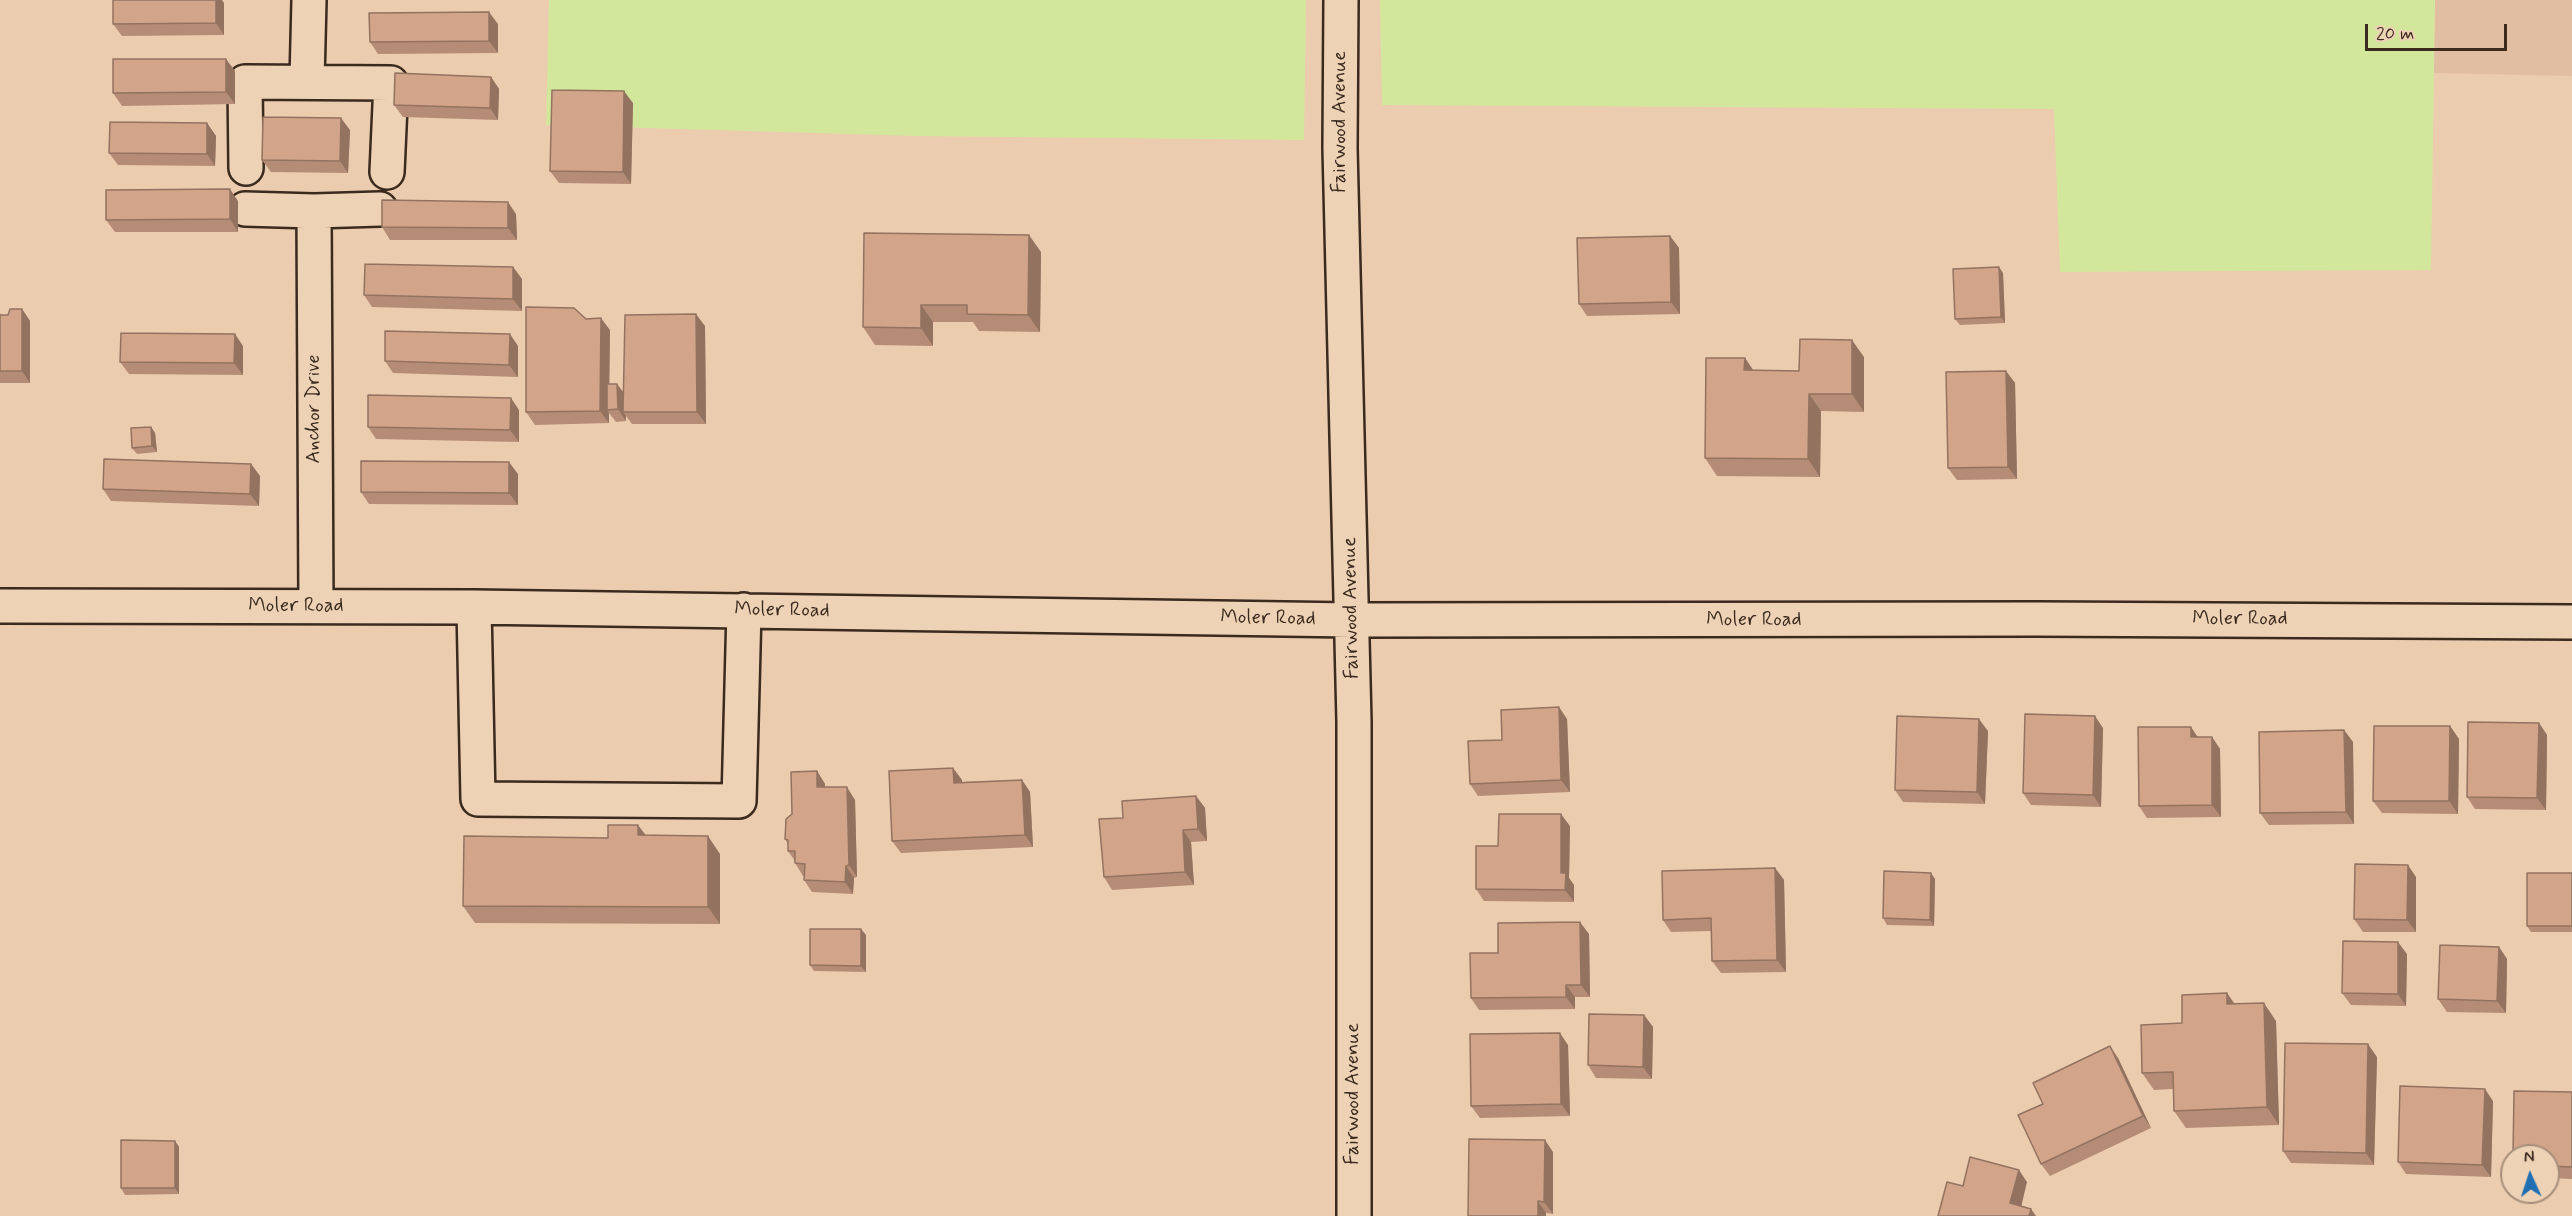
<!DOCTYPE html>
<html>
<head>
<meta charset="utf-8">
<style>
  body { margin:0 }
  #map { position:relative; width:2572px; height:1216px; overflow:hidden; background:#ecccaf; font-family:Mynerve,sans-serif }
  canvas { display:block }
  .north { position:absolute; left:2500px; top:1144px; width:60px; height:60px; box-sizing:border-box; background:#eed2b5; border:2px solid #a68f79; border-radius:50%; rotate:357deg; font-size:16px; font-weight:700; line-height:24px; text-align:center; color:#3b2a1e }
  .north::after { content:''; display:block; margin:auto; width:21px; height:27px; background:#1f6fb2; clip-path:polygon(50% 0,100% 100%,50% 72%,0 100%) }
  .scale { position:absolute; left:2365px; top:24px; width:142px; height:27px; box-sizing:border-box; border:3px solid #3b2a1e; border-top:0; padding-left:8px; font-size:18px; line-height:21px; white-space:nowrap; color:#3b2a1e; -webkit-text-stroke:4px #eed2b5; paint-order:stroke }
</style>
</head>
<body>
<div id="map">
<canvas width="2572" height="1216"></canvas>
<div class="north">N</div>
<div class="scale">20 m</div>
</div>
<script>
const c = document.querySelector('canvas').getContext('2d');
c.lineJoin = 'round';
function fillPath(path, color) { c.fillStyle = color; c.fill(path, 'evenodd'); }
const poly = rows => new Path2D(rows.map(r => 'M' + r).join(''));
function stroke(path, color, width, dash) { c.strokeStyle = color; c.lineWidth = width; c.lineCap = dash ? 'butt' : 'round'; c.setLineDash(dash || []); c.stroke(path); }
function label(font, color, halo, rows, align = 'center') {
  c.font = font + ' Mynerve,sans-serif'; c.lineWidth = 4.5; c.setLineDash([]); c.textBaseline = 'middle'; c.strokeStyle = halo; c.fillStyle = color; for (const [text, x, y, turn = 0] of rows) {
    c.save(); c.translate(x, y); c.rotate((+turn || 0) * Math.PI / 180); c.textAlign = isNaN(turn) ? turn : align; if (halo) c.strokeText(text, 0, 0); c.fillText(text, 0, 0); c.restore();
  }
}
fillPath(poly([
  [2435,0,2572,0,2572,76,2434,73]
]), '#e1bda1');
fillPath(poly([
  [549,0,1306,0,1304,140,916,136,546,125],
  [1380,0,2435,0,2431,270,2060,272,2054,109,1382,105]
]), '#d3e79c');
const minor = poly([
  [1341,0,1340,148,1354,722,1354,1216],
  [307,81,309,0],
  [246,168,245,82,391,83,387,172],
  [245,209,314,211,380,209],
  [314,211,316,606],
  [0,606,474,607,1352,620,2037,619,2572,622],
  [474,607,478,799,739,801,744,610]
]);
stroke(minor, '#3b2a1e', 38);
stroke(minor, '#eed2b5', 33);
fillPath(poly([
  [224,3,224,35,122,36,113,24],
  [498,24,498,53,378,54,370,42],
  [235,71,235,104,122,106,113,93],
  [491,77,499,89,498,120,403,117,394,105],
  [633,103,631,184,559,183,550,171],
  [207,123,216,136,215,166,118,165,109,153],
  [350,130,348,173,271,172,262,160],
  [238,201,238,232,115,232,106,220],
  [516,214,517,240,390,240,382,227],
  [1670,236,1679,248,1680,314,1587,316,1579,304],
  [1041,252,1040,332,979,331,973,322,933,322,933,346,875,345,863,327],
  [513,267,522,279,522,311,372,307,364,295],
  [2003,273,2005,323,1960,325,1955,319],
  [22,309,30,321,30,383,0,383,0,313,1,315,8,315],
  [586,319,610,330,609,384,617,384,624,393,705,326,706,424,632,424,626,416,626,421,616,422,609,413,609,423,535,425,526,412],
  [243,346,243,375,129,374,120,362],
  [518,346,518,377,393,373,385,361],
  [1864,357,1864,412,1821,411,1820,477,1717,476,1705,458,1745,358,1753,370,1799,371],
  [2006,371,2015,383,2017,479,1957,480,1948,468],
  [519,410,519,442,376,439,368,427],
  [151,427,155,433,157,452,137,454,132,448],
  [251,464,260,476,259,506,111,501,103,489],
  [518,474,518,505,369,504,361,492],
  [1567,719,1570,792,1478,796,1470,784,1502,740],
  [2539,723,2547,735,2546,810,2475,809,2467,797],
  [2450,726,2459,739,2458,814,2382,813,2373,801],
  [2103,728,2101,807,2031,805,2023,793],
  [2344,730,2353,742,2354,824,2269,825,2260,813],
  [1988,731,1985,804,1903,802,1895,790],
  [2198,737,2212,737,2220,749,2221,817,2147,818,2139,806],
  [953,768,962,780,962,782,1022,780,1030,792,1033,847,901,853,892,841],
  [817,771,825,784,825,787,855,800,857,877,854,878,853,894,812,892,804,880,804,876,803,876,795,863,795,861,788,851,788,844,785,839,792,814],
  [1196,796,1205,808,1207,841,1191,842,1194,885,1112,890,1104,877,1123,818],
  [1570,826,1569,878,1574,885,1574,902,1484,901,1476,889,1498,846],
  [646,835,720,854,720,924,475,923,463,906,608,838],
  [1775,868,1784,880,1786,972,1721,973,1712,961,1712,931,1671,932,1663,920],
  [2572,873,2572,932,2531,932,2527,926],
  [2416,877,2416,932,2363,932,2354,919],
  [1935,879,1934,926,1887,925,1883,918],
  [1589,934,1590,997,1575,997,1575,1009,1479,1010,1471,998,1498,953],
  [866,935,866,972,814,971,810,965],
  [2499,947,2507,959,2506,1013,2447,1012,2438,999],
  [2407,954,2406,1006,2351,1005,2342,993],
  [2235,1004,2276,1021,2279,1125,2186,1128,2174,1111,2173,1089,2154,1090,2142,1073,2182,1023],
  [1644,1015,1653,1027,1652,1079,1596,1078,1588,1065],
  [1568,1045,1570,1116,1480,1118,1471,1106],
  [2377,1057,2374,1165,2291,1163,2283,1151],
  [2118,1058,2151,1128,2050,1176,2041,1164,2043,1104],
  [2572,1092,2572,1179,2548,1178,2548,1156],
  [2493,1101,2491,1177,2406,1174,2398,1162],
  [175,1141,179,1147,179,1194,125,1195,121,1188],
  [1553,1152,1553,1214,1546,1213,1546,1216,1468,1216]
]), '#b58d76');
fillPath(poly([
  [216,0,222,0,224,3,224,35,216,23],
  [489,12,498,24,498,53,489,41],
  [226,59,235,71,235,104,226,92],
  [491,77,499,89,498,120,490,108],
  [624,91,633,103,631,184,623,172],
  [341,118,350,130,348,173,340,161],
  [207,123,216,136,215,166,207,154],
  [230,189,238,201,238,232,230,219],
  [508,202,516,214,517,240,508,228],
  [1029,235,1041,252,1040,332,1028,315],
  [1670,236,1679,248,1680,314,1671,302],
  [513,267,522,279,522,311,513,299],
  [1999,267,2003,273,2005,323,2001,317],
  [921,305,933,322,933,346,921,328],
  [22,309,30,321,30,383,22,371],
  [696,314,705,326,706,424,697,412],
  [601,318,610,330,609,410,607,410,609,413,609,423,600,411],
  [235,334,243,346,243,375,234,363],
  [510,334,518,346,518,377,509,365],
  [1852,340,1864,357,1864,412,1852,394],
  [1745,358,1757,376,1744,370],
  [2006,371,2015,383,2017,479,2008,467],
  [617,384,626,396,623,412,626,416,626,421,618,409],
  [1809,394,1821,411,1820,477,1808,459],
  [511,398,519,410,519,442,510,430],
  [151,427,155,433,157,452,152,446],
  [509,462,518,474,518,505,509,493],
  [251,464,260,476,259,506,250,494],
  [1559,707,1567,719,1570,792,1561,780],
  [2095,716,2103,728,2101,807,2093,795],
  [1979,719,1988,731,1985,804,1977,792],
  [2539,723,2547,735,2546,810,2537,798],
  [2450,726,2459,739,2458,814,2449,801],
  [2191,727,2199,739,2191,737],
  [2344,730,2353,742,2354,824,2346,812],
  [2212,737,2220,749,2221,817,2212,805],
  [953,768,962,780,962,795,954,783],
  [817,771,825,784,825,800,817,787],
  [1022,780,1030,792,1033,847,1025,835],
  [847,787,855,800,857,877,849,865],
  [1196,796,1205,808,1207,841,1198,829],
  [1561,814,1570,826,1569,878,1574,885,1574,902,1565,890,1561,873],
  [638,825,651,842,638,835],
  [1183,830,1191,842,1194,885,1185,872],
  [708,836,720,854,720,924,708,907],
  [2408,865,2416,877,2416,932,2407,920],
  [846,866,854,878,853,894,845,882],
  [1775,868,1784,880,1786,972,1777,960],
  [1931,873,1935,879,1934,926,1930,920],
  [1580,922,1589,934,1590,997,1581,985],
  [861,929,866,935,866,972,861,966],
  [2398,942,2407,954,2406,1006,2398,994],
  [2499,947,2507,959,2506,1013,2497,1001],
  [1566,985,1575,997,1575,1009,1566,997],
  [2227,993,2239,1010,2227,1004],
  [2264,1003,2276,1021,2279,1125,2267,1107],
  [1644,1015,1653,1027,1652,1079,1643,1067],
  [1560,1033,1568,1045,1570,1116,1561,1104],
  [2368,1044,2377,1057,2374,1165,2366,1153],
  [2110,1046,2118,1058,2151,1128,2143,1116],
  [2485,1089,2493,1101,2491,1177,2482,1165],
  [1545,1140,1553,1152,1553,1214,1544,1202],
  [175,1141,179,1147,179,1194,175,1188],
  [2019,1170,2027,1182,2019,1216,2010,1203],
  [1538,1201,1546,1213,1546,1216,1538,1216],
  [2031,1209,2036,1216,2029,1216]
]), '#937360');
const building = poly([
  [113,0,216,0,216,23,113,24,113,0],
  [489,12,489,41,370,42,369,13,489,12],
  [113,59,226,59,226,92,113,93,113,59],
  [395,73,491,77,490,108,394,105,395,73],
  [552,90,624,91,623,172,550,171,552,90],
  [263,117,341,118,340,161,262,160,263,117],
  [110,122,207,123,207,154,109,153,110,122],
  [230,189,230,219,106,220,106,190,230,189],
  [382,200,508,202,508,228,382,227,382,200],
  [864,233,1029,235,1028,315,967,314,967,305,921,305,921,328,863,327,864,233],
  [1670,236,1671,302,1579,304,1577,238,1670,236],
  [365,264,513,267,513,299,364,295,365,264],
  [1999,267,2001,317,1955,319,1953,269,1999,267],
  [526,307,574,308,586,319,601,318,600,411,526,412,526,307],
  [10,309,22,309,22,371,0,371,0,315,8,315,10,309],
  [696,314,697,412,623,412,625,315,696,314],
  [385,331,510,334,509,365,385,361,385,331],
  [121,333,235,334,234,363,120,362,121,333],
  [1800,339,1852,340,1852,394,1809,394,1808,459,1705,458,1706,358,1745,358,1744,370,1799,371,1800,339],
  [2006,371,2008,467,1948,468,1946,372,2006,371],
  [607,384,617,384,618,409,607,410,607,384],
  [368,395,511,398,510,430,368,427,368,395],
  [151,427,152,446,132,448,131,428,151,427],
  [104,459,251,464,250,494,103,489,104,459],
  [361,461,509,462,509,493,361,492,361,461],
  [1559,707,1561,780,1470,784,1468,741,1502,740,1501,710,1559,707],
  [2025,714,2095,716,2093,795,2023,793,2025,714],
  [1897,716,1979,719,1977,792,1895,790,1897,716],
  [2468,722,2539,723,2537,798,2467,797,2468,722],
  [2374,726,2450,726,2449,801,2373,801,2374,726],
  [2138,727,2191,727,2191,737,2212,737,2212,805,2139,806,2138,727],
  [2344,730,2346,812,2260,813,2259,732,2344,730],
  [953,768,954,783,1022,780,1025,835,892,841,889,771,953,768],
  [817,771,817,787,847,787,849,865,846,866,845,882,804,880,805,864,795,863,795,851,788,851,788,840,785,839,786,819,792,814,791,772,817,771],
  [1196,796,1198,829,1183,830,1185,872,1104,877,1099,819,1123,818,1122,801,1196,796],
  [1499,814,1561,814,1561,873,1566,873,1565,890,1476,889,1476,846,1498,846,1499,814],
  [608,825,638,825,638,835,708,836,708,907,463,906,464,836,608,838,608,825],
  [2355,864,2408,865,2407,920,2354,919,2355,864],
  [1775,868,1777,960,1712,961,1711,918,1663,920,1662,871,1775,868],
  [1884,871,1931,873,1930,920,1883,918,1884,871],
  [2527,873,2572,873,2572,926,2527,926,2527,873],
  [1580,922,1581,985,1566,985,1566,997,1471,998,1470,953,1498,953,1498,923,1580,922],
  [810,929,861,929,861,966,810,965,810,929],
  [2343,941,2398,942,2398,994,2342,993,2343,941],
  [2440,945,2499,947,2497,1001,2438,999,2440,945],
  [2227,993,2227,1004,2264,1003,2267,1107,2174,1111,2173,1072,2142,1073,2141,1025,2182,1023,2182,995,2227,993],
  [1589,1014,1644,1015,1643,1067,1588,1065,1589,1014],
  [1560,1033,1561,1104,1471,1106,1470,1034,1560,1033],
  [2285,1043,2368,1044,2366,1153,2283,1151,2285,1043],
  [2110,1046,2143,1116,2041,1164,2018,1115,2043,1104,2033,1083,2110,1046],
  [2400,1086,2485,1089,2482,1165,2398,1162,2400,1086],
  [2514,1091,2572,1092,2572,1167,2548,1166,2548,1156,2513,1156,2514,1091],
  [1469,1139,1545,1140,1544,1202,1538,1201,1538,1216,1468,1216,1469,1139],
  [121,1140,175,1141,175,1188,121,1188,121,1140],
  [1970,1157,2019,1170,2010,1203,2031,1209,2029,1216,1938,1216,1947,1182,1963,1186,1970,1157]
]);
fillPath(building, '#d2a489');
stroke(building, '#937360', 1.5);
label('20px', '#3b2a1e', '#eed2b5', [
  ["Fairwood Avenue",1341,122,-90],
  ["Anchor Drive",315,409,-90],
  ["Moler Road",296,607],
  ["Fairwood Avenue",1352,608,-91],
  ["Moler Road",782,611,1],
  ["Moler Road",1268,619,1],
  ["Moler Road",2240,620],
  ["Moler Road",1754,621],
  ["Fairwood Avenue",1354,1094,-90]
]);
</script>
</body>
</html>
